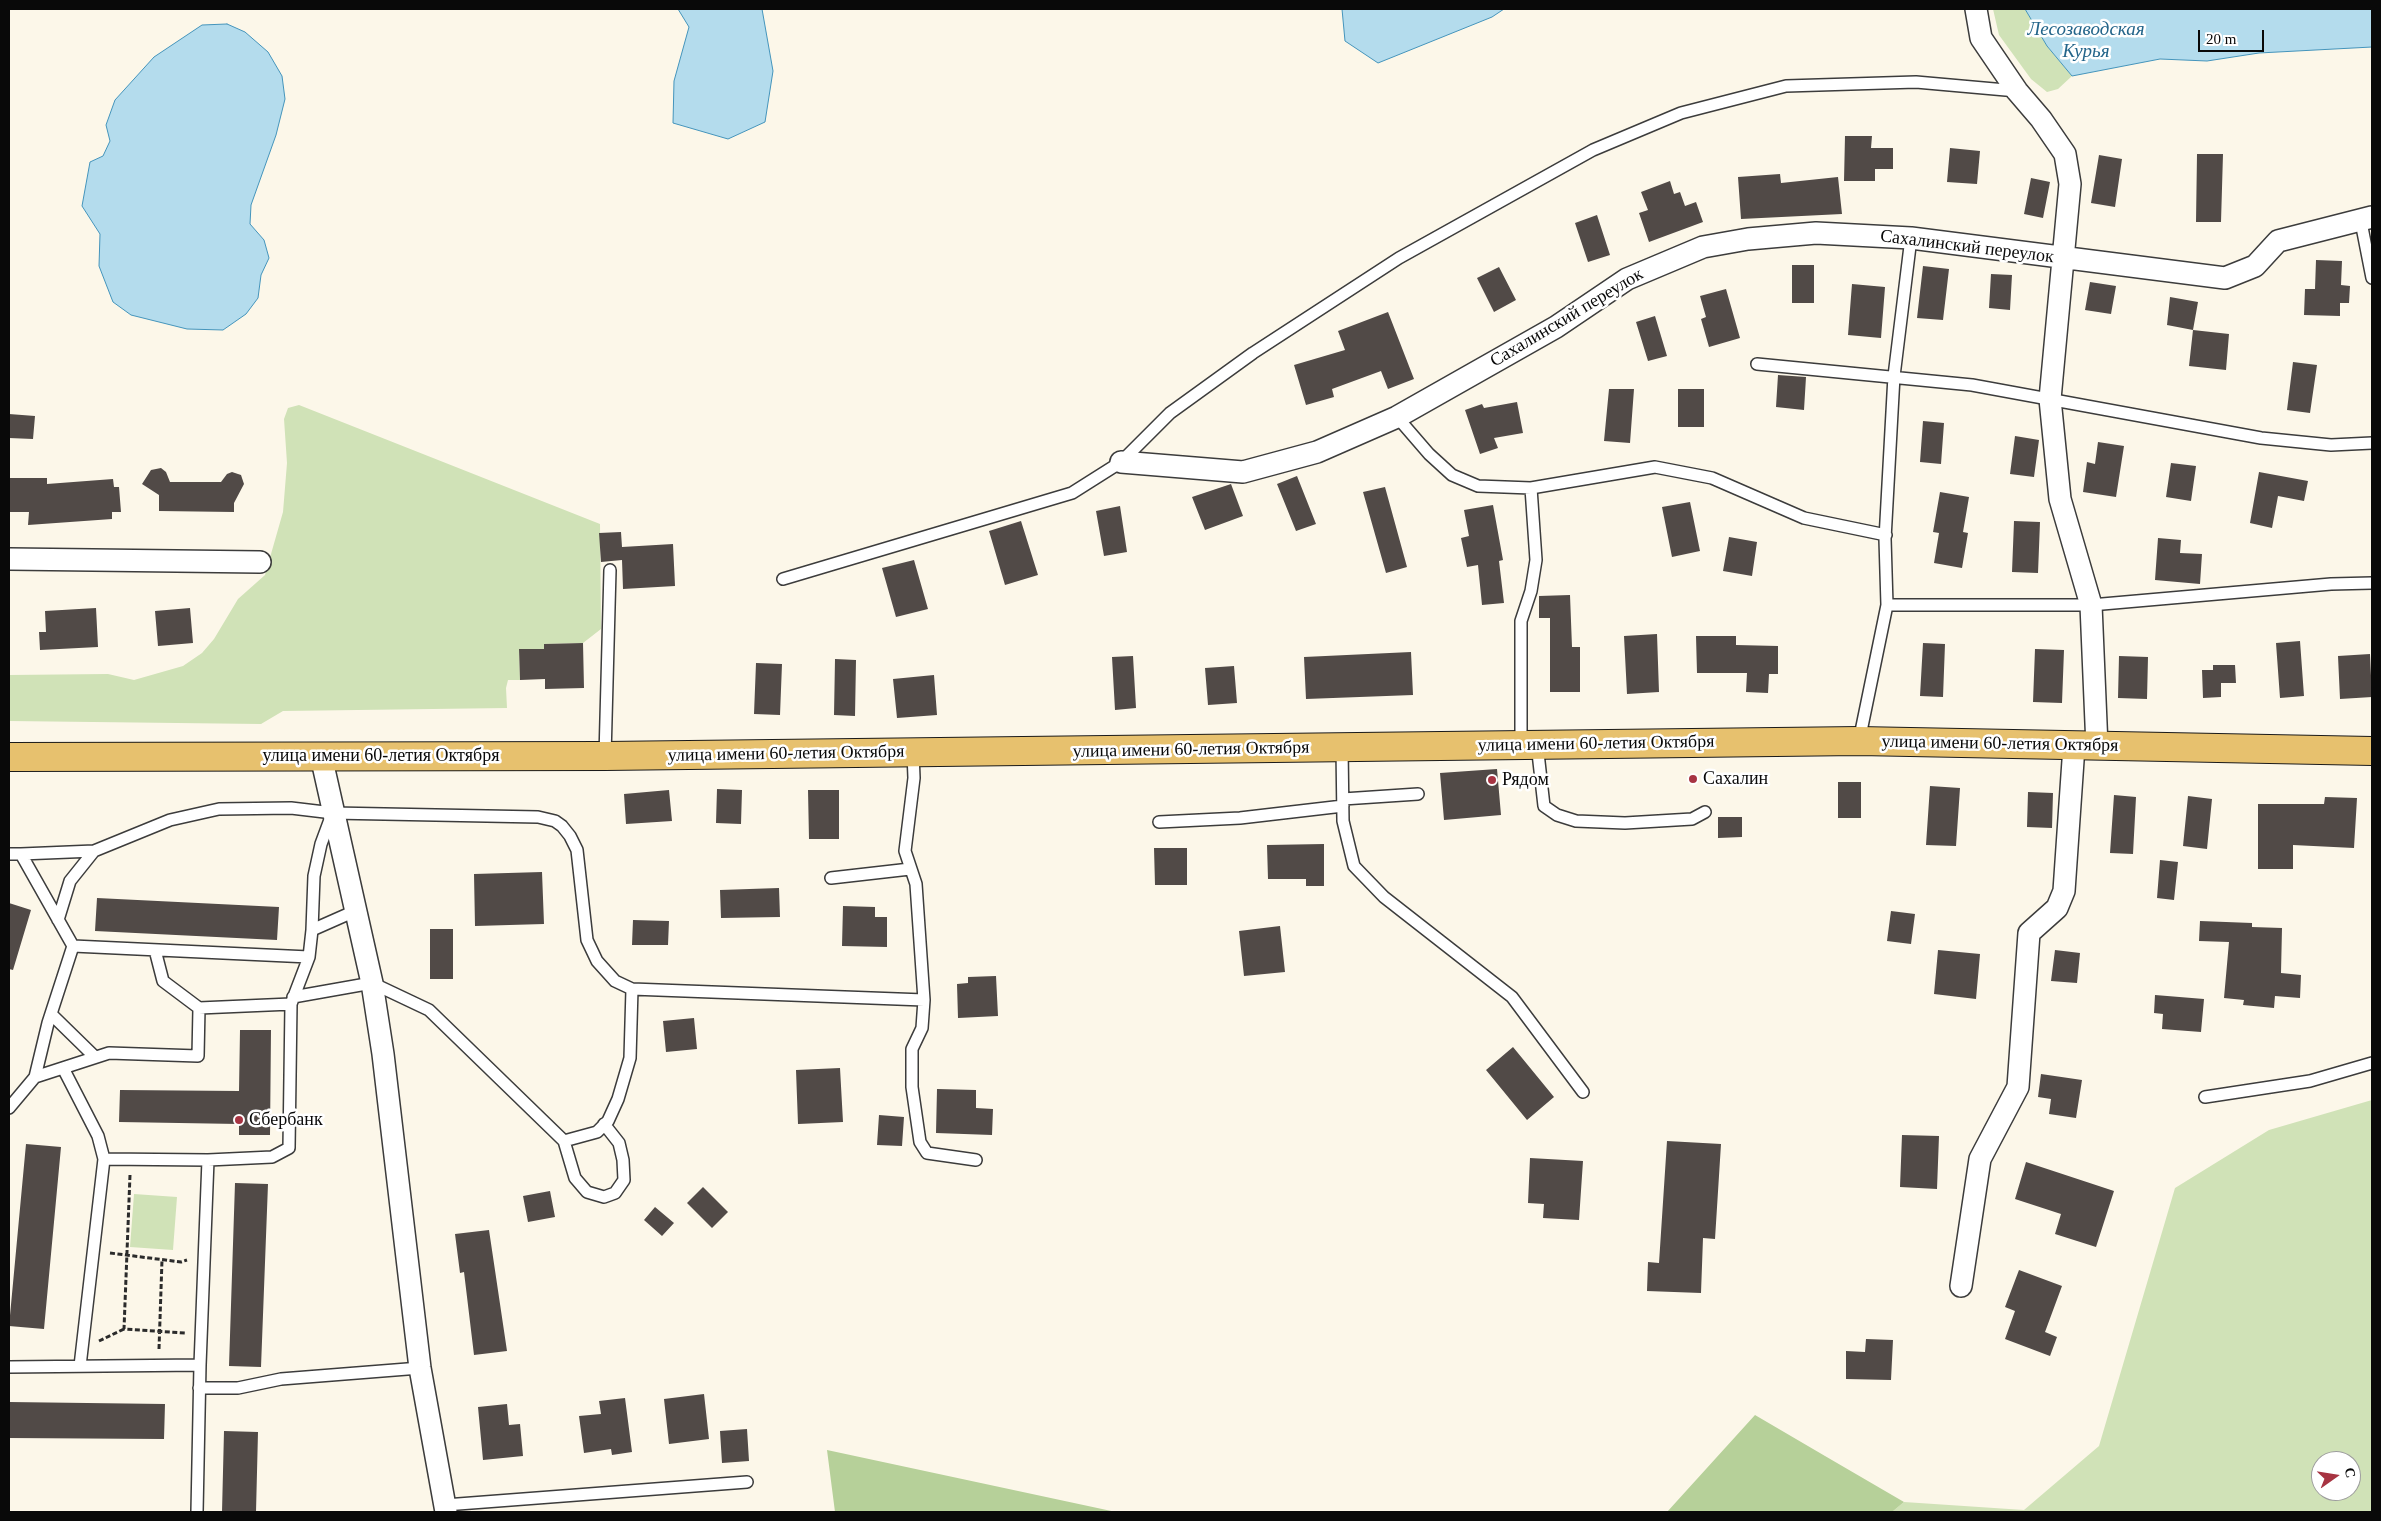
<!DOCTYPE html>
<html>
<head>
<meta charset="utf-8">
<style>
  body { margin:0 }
  #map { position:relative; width:2381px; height:1521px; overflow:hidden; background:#fcf7e9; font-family:"Times New Roman",serif }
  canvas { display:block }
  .frame { position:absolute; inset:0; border:10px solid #090909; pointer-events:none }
  .north { position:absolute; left:2311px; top:1451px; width:50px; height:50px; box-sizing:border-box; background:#fff; border:1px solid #9d9d9d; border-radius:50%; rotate:77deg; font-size:14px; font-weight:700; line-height:20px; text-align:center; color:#090909 }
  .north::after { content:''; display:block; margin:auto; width:18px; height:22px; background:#a73442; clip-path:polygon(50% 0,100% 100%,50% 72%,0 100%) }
  .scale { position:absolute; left:2198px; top:30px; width:66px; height:22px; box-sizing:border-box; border:2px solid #090909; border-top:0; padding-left:6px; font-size:15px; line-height:18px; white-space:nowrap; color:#090909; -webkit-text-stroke:4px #fff; paint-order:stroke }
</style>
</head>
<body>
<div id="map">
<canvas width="2381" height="1521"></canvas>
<div class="frame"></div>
<div class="north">С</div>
<div class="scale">20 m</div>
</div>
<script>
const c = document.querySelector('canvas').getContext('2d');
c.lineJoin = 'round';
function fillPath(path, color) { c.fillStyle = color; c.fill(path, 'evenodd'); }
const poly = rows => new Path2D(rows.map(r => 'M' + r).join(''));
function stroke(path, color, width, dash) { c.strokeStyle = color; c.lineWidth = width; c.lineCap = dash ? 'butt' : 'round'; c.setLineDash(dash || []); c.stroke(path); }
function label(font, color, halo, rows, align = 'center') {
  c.font = font + ' "Times New Roman",serif'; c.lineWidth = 5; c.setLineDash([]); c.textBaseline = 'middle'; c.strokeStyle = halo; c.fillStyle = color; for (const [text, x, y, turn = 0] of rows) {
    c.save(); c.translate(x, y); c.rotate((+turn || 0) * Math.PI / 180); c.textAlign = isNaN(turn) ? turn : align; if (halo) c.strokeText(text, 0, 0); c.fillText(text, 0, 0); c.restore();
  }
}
fillPath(poly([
  [1993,9,2025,9,2047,46,2072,76,2058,89,2047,92,2031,79,1999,35],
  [299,405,600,524,601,629,583,643,544,644,544,649,519,649,520,680,508,680,506,688,507,708,283,711,261,724,9,721,9,675,108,674,134,680,183,666,202,653,214,639,238,599,265,575,283,512,287,463,284,419,288,408],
  [2372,1100,2372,1512,1892,1512,1904,1502,2024,1510,2099,1446,2175,1188,2269,1130],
  [2321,1461,2351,1461,2351,1491,2321,1491],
  [134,1194,177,1197,173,1250,130,1247]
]), '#d0e2b7');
fillPath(poly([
  [1755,1415,1825,1456,1904,1502,1892,1512,1667,1512],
  [827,1450,1116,1512,835,1512]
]), '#b6d099');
const water = poly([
  [678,9,762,9,773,71,765,122,728,139,673,123,674,81,689,27,678,9],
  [1342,9,1504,9,1492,17,1378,63,1345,41,1342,9],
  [2025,9,2372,9,2372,47,2259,53,2207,61,2160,59,2072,76,2047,46,2025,9],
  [227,24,245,32,268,52,282,76,285,99,276,135,251,205,250,224,264,240,269,258,261,275,258,298,246,314,223,330,187,329,131,315,113,302,99,266,100,234,82,206,90,162,103,156,110,141,106,125,115,100,154,57,202,25,227,24]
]);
fillPath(water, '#b4dced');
stroke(water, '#4494bb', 1);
fillPath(poly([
  [1845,136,1872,136,1871,148,1893,148,1893,169,1875,169,1875,181,1844,181],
  [1950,148,1980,151,1977,184,1947,182],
  [2197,154,2223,154,2221,222,2196,222],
  [2099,155,2122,159,2115,207,2091,203],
  [1780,174,1781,183,1838,177,1842,214,1741,219,1738,177],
  [2031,178,2050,182,2043,218,2024,214],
  [1670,181,1674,194,1680,192,1685,206,1696,202,1703,222,1649,242,1639,213,1648,210,1641,192],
  [1597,215,1610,255,1588,262,1575,223],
  [2316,260,2342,261,2341,285,2350,286,2349,303,2340,303,2340,316,2304,315,2305,289,2315,289],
  [1792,265,1814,265,1814,303,1792,303],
  [1923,266,1949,269,1943,320,1917,318],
  [1499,267,1516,300,1494,312,1477,278],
  [1991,274,2012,275,2010,310,1989,308],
  [2090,282,2116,286,2111,314,2085,310],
  [1852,284,1885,287,1881,338,1848,335],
  [1726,289,1740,338,1709,347,1701,319,1706,317,1700,296],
  [2170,297,2198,302,2193,330,2167,325],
  [1388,312,1414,379,1388,389,1381,371,1332,389,1334,397,1306,405,1294,365,1345,350,1338,331],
  [1655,316,1667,356,1648,361,1636,322],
  [2193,330,2229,334,2226,370,2189,366],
  [2293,362,2317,365,2310,413,2287,410],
  [1778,375,1806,377,1804,410,1776,407],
  [1609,389,1634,389,1630,443,1604,441],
  [1678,389,1704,389,1704,427,1678,427],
  [1517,402,1523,433,1494,438,1498,448,1480,454,1465,410,1482,404,1484,408],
  [9,414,35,416,33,439,9,438],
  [1923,421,1944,423,1941,464,1920,462],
  [2015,436,2039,440,2034,477,2010,474],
  [2098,442,2124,446,2116,497,2083,492,2087,462,2095,464],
  [2171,463,2196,466,2191,501,2166,497],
  [161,468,166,472,170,482,221,482,227,474,232,472,241,475,244,484,234,503,234,512,159,511,159,495,142,484,151,470],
  [2259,472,2308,481,2304,501,2278,496,2272,528,2250,523],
  [1297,476,1316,524,1296,531,1277,484],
  [9,478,47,478,47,484,113,479,114,487,119,487,121,512,112,512,112,519,28,525,29,512,9,512],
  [1231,484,1243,516,1205,530,1192,497],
  [1385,487,1407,567,1386,573,1363,492],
  [1940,492,1969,497,1963,532,1968,533,1962,568,1934,563,1939,533,1933,532],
  [1690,502,1700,551,1672,557,1662,507],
  [1493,505,1503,560,1499,561,1504,603,1482,605,1478,565,1467,567,1461,538,1469,536,1464,510],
  [1120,506,1127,552,1104,556,1096,511],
  [1021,521,1038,575,1005,585,989,531],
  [2014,521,2040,522,2038,573,2012,572],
  [621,532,622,547,673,544,675,586,623,589,622,560,601,562,599,533],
  [1729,537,1757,542,1752,576,1723,571],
  [2158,538,2181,540,2180,553,2202,554,2200,584,2155,580],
  [914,560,928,609,896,617,882,568],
  [1570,595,1572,647,1580,647,1580,692,1550,692,1550,618,1539,618,1539,596],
  [96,608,98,647,40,650,39,632,46,632,45,611],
  [190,608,193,643,158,646,155,611],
  [1657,634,1659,692,1627,694,1624,636],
  [1696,636,1736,636,1736,645,1778,646,1778,674,1769,674,1768,693,1746,692,1747,673,1697,673],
  [2300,641,2304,696,2280,698,2276,643],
  [583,643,584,688,545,689,545,679,520,680,519,649,544,649,544,644],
  [1923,643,1945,644,1943,697,1920,696],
  [2035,649,2064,650,2062,703,2033,702],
  [1411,652,1413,695,1306,699,1304,657],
  [2370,654,2372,697,2340,699,2338,656],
  [1133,656,1136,708,1115,710,1112,657],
  [2119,656,2148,657,2147,699,2118,698],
  [835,659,856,660,855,716,834,715],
  [756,663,782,664,780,715,754,714],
  [2213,665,2235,665,2236,683,2221,683,2221,697,2203,698,2202,670,2213,670],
  [1234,666,1237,703,1208,705,1205,668],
  [934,675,937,715,897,718,893,679],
  [1497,769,1501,815,1444,820,1440,773],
  [1838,782,1861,782,1861,818,1838,818],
  [1930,786,1960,788,1956,846,1926,845],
  [717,789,742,790,741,824,716,823],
  [669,790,672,821,626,824,624,794],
  [808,790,839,790,839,839,809,839],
  [2028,792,2053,793,2052,828,2027,827],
  [2114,795,2136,797,2133,854,2110,853],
  [2188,796,2212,799,2207,849,2183,846],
  [2325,797,2357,798,2354,848,2293,845,2293,869,2258,869,2258,804,2324,804],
  [1718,817,1742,817,1742,837,1718,838],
  [1324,844,1324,886,1306,886,1306,879,1268,879,1267,845],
  [1154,848,1187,848,1187,885,1155,885],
  [2160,860,2178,862,2174,900,2157,898],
  [542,872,544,924,475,926,474,874],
  [779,888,780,917,721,918,720,890],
  [97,898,279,907,277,940,95,931],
  [9,903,31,910,13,970,9,969],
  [843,906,875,907,875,917,887,917,887,947,842,946],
  [1891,911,1915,914,1911,944,1887,941],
  [633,920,669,921,668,945,632,945],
  [2200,921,2252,923,2252,927,2282,928,2281,973,2301,975,2300,998,2275,996,2274,1008,2243,1005,2244,1000,2224,998,2229,942,2199,941],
  [1280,926,1285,972,1244,976,1239,931],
  [430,929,453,929,453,979,430,979],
  [1938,950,1980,954,1976,999,1934,994],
  [2055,950,2080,953,2077,983,2051,981],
  [996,976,998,1016,958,1018,957,984,968,983,968,977],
  [2155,995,2204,999,2201,1032,2162,1029,2163,1014,2154,1013],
  [694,1018,697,1049,666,1052,663,1021],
  [240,1030,271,1030,270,1135,239,1135,239,1124,119,1122,120,1090,239,1091],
  [1513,1047,1554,1097,1527,1120,1486,1070],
  [840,1068,843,1122,798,1124,796,1070],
  [2041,1074,2082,1080,2076,1118,2049,1114,2051,1099,2038,1097],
  [937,1089,976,1090,976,1108,993,1109,992,1135,936,1133],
  [879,1115,904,1117,902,1146,877,1145],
  [1902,1135,1939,1136,1937,1189,1900,1187],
  [1667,1141,1721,1144,1715,1239,1703,1238,1701,1293,1647,1291,1648,1262,1659,1263],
  [26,1144,61,1147,44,1329,9,1326],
  [1530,1158,1583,1161,1579,1220,1543,1218,1544,1204,1528,1203],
  [2026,1162,2114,1191,2096,1247,2055,1234,2061,1214,2015,1199],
  [235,1183,268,1184,261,1367,229,1366],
  [703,1187,728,1212,712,1228,687,1203],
  [550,1191,555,1217,528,1222,523,1196],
  [655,1207,674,1223,662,1236,644,1220],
  [489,1230,507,1351,474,1355,464,1272,460,1273,455,1234],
  [2019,1270,2062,1286,2045,1332,2057,1337,2050,1356,2005,1339,2015,1311,2005,1307],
  [1866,1339,1893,1340,1891,1380,1846,1379,1846,1351,1865,1352],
  [704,1394,709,1439,669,1444,664,1399],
  [625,1398,632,1452,612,1455,611,1449,584,1453,579,1416,601,1414,599,1401],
  [9,1402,165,1404,164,1439,9,1438],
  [507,1404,509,1425,520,1424,523,1456,483,1460,478,1407],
  [747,1429,749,1461,722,1463,720,1431],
  [224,1431,258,1432,256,1512,222,1512]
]), '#514a47');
const lane = poly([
  [2361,222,2372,278],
  [1757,364,1972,385,2261,438,2331,445,2372,443],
  [1397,417,1429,454,1452,475,1478,486,1531,488,1655,467,1712,478,1804,518,1886,535],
  [783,579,1072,493,1121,462,1170,413,1253,353,1399,258,1593,150,1681,113,1786,86,1916,82,2017,91],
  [1887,605,2091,605,2331,584,2372,583],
  [1859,741,1887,605,1885,539,1894,376,1911,238],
  [1521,744,1521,621,1531,591,1536,560,1531,488],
  [1537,744,1544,806,1557,815,1576,821,1625,823,1692,819,1705,812],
  [1342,748,1343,821,1354,866,1384,897,1512,997,1583,1092],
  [605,756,610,570],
  [1343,799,1418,794],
  [1159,822,1240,818,1343,806],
  [94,851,170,820,219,809,291,808,333,813,538,817,555,821,562,826,570,836,577,850,587,940,597,961,615,981,632,989,924,1000,916,884,905,851,914,778,913,753],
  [9,854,21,854,73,946,309,957],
  [21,854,94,851,70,881,58,920],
  [831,878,910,869],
  [312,930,314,876,321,844,331,817],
  [155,950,163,981,199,1008,291,1004],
  [293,997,372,983,429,1010,564,1141,575,1178,587,1192,604,1197,615,1193,624,1180,623,1160,619,1143,604,1124],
  [924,1000,922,1028,912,1049,912,1087,920,1142,927,1153,976,1160],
  [51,1014,95,1057],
  [63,1068,98,1136,104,1159],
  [35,1077,48,1023,73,946],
  [2205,1097,2310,1081,2372,1063],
  [9,1108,35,1077,109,1053,198,1056,199,1008],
  [564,1141,597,1132,608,1121,618,1099,630,1058,632,989],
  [208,1160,272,1157,289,1148,291,1004,309,957,312,930,355,911],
  [80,1366,104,1159,208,1160,200,1365,197,1512],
  [9,1367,200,1365],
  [199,1388,238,1388,281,1379,420,1368],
  [445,1505,747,1482]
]);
const street = poly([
  [1976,9,1981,38,2017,91,2041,119,2065,154,2070,184,2050,399,2060,499,2091,605,2097,747],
  [1121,462,1243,472,1317,452,1397,417,1556,327,1627,279,1703,247,1748,239,1816,233,1911,238,2225,278,2255,266,2278,241,2372,217],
  [9,559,260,562],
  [321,756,372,983,383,1054,420,1368,446,1512],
  [1961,1286,1980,1159,2018,1087,2029,933,2057,908,2064,891,2074,746]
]);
const primary = poly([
  [9,757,605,756,1859,741,2372,751]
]);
stroke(lane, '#3c3c3c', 14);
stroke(street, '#3c3c3c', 24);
stroke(primary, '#1a1a1a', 30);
stroke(poly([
  [130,1175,124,1329,185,1333],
  [110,1253,181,1262,187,1260],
  [99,1341,124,1329],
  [159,1349,162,1260]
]), '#2b2b2b', 3, [5, 2.5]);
stroke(lane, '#fff', 11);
stroke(street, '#fff', 21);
stroke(primary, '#e7c16e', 28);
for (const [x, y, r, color] of [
  [1693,779,5,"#a73442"],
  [1492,780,5,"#a73442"],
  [239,1120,5,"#a73442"]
]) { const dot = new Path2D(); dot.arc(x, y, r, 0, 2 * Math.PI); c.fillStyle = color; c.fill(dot); stroke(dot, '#fff', 2); }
label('18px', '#090909', '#fff', [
  ["Сахалинский переулок",1967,247,7],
  ["Сахалинский переулок",1567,318,-31],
  ["улица имени 60-летия Октября",1596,744,-1],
  ["улица имени 60-летия Октября",2000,744,1],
  ["улица имени 60-летия Октября",1191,750,-1],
  ["улица имени 60-летия Октября",786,754,-1],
  ["улица имени 60-летия Октября",381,756]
]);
label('18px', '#090909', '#fff', [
  ["Сахалин",1703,779],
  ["Рядом",1502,780],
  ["Сбербанк",249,1120]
], 'left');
label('italic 19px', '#24658a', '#fff', [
  ["Лесозаводская",2086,30],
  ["Курья",2086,52]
]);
</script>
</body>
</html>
